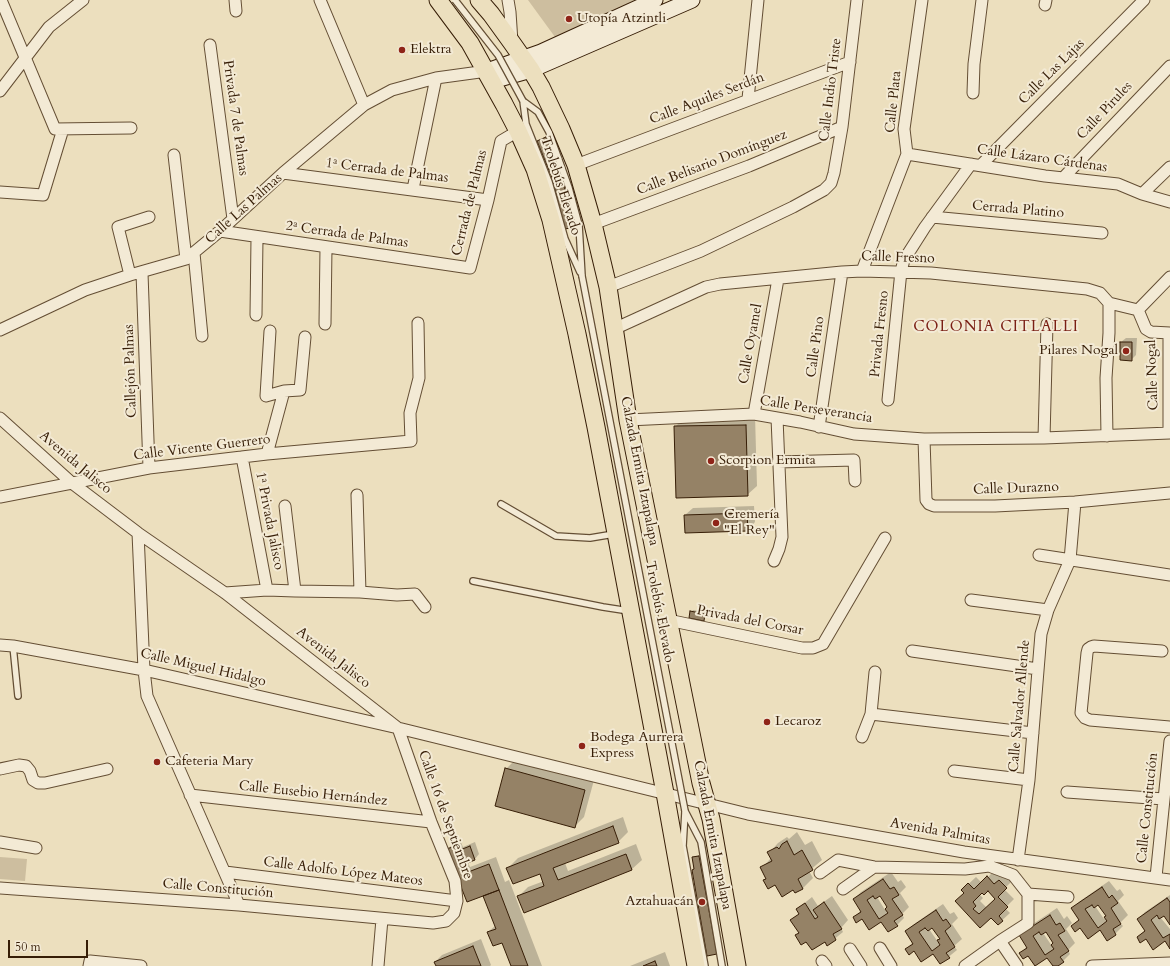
<!DOCTYPE html>
<html>
<head>
<meta charset="utf-8">
<style>
  body { margin:0 }
  #map { position:relative; width:1170px; height:966px; overflow:hidden; background:#ecdfbe; font-family:Cardo,serif }
  canvas { display:block }
  .scale { position:absolute; left:8px; top:940px; width:80px; height:18px; box-sizing:border-box; border:2px solid #361d06; border-top:0; padding-left:5px; font-size:12px; line-height:14px; white-space:nowrap; color:#361d06; -webkit-text-stroke:3px #f3ead5; paint-order:stroke }
</style>
</head>
<body>
<div id="map">
<canvas width="1170" height="966"></canvas>
<div class="scale">50 m</div>
</div>
<script>
const c = document.querySelector('canvas').getContext('2d');
c.lineJoin = 'round';
function fillPath(path, color) { c.fillStyle = color; c.fill(path, 'evenodd'); }
const poly = rows => new Path2D(rows.map(r => 'M' + r).join(''));
function stroke(path, color, width, dash) { c.strokeStyle = color; c.lineWidth = width; c.lineCap = dash ? 'butt' : 'round'; c.setLineDash(dash || []); c.stroke(path); }
function label(font, color, halo, rows, align = 'center') {
  c.font = font + ' Cardo,serif'; c.lineWidth = 4; c.setLineDash([]); c.textBaseline = 'middle'; c.strokeStyle = halo; c.fillStyle = color; for (const [text, x, y, turn = 0] of rows) {
    c.save(); c.translate(x, y); c.rotate((+turn || 0) * Math.PI / 180); c.textAlign = isNaN(turn) ? turn : align; if (halo) c.strokeText(text, 0, 0); c.fillText(text, 0, 0); c.restore();
  }
}
fillPath(poly([
  [528,0,636,0,555,37],
  [0,857,27,859,25,881,0,879]
]), '#cdbe9f');
fillPath(poly([
  [548,135,569,194,577,224,575,226,539,141],
  [1126,338,1137,338,1136,355,1131,360,1121,342],
  [755,415,757,486,747,495,675,427,685,417],
  [754,506,755,522,748,530,685,515,693,508],
  [693,610,706,612,705,618,703,620,691,612],
  [516,759,594,780,584,817,574,827,506,769],
  [623,817,628,832,618,842,565,863,568,871,636,844,642,860,632,869,518,897,528,887,544,881,540,872,508,868,518,858],
  [797,832,805,845,812,841,822,860,809,871,813,878,803,888,796,892,794,889,776,884,767,878,762,868,771,858,769,853,778,843,787,837,789,839],
  [460,840,463,847,475,842,479,854,475,859,468,862,470,867,496,857,505,882,509,880,542,966,512,966,502,942,488,932,496,925,488,893,467,901,447,850,455,842],
  [701,855,719,951,717,953,693,870,695,868,693,858,695,856],
  [995,870,1002,877,1007,873,1013,880,1004,889,1014,899,1005,908,1010,913,998,924,991,917,980,927,965,893,962,890,976,877,982,883],
  [988,890,996,899,987,908,980,901,983,898,979,894],
  [891,872,898,882,901,880,906,887,900,893,909,907,902,914,904,918,897,925,881,920,854,918,861,910,854,899,861,892],
  [880,895,888,907,885,910,877,897],
  [1109,881,1117,891,1120,889,1124,895,1118,901,1128,915,1120,923,1123,926,1115,934,1100,929,1073,926,1080,919,1073,908,1080,901],
  [1098,903,1107,916,1104,919,1095,906],
  [1170,895,1170,923,1164,914,1160,917,1170,929,1170,947,1165,940,1138,937,1145,930,1138,919,1145,912],
  [832,896,848,920,841,928,843,932,827,945,825,941,806,940,796,936,799,932,792,920,800,913,797,909,812,897,818,906],
  [943,904,950,914,954,912,958,918,952,924,962,939,954,946,957,950,941,963,934,952,906,949,913,942,906,931,914,924],
  [932,926,941,939,938,942,929,929],
  [1057,908,1064,919,1067,916,1072,923,1066,929,1075,943,1068,950,1070,954,1063,961,1054,966,1048,956,1020,954,1027,946,1027,928],
  [1046,931,1055,943,1052,946,1043,933],
  [481,939,491,965,490,966,437,966,435,962,442,955],
  [665,952,670,966,630,966]
]), '#0003');
const building = poly([
  [546,137,561,175,575,227,565,229,552,178,537,141,546,137],
  [1120,342,1132,342,1132,361,1120,360,1120,342],
  [746,425,748,496,676,498,674,426,746,425],
  [747,513,748,531,685,533,684,515,747,513],
  [690,611,705,614,704,621,689,618,690,611],
  [505,768,585,790,575,828,495,806,505,768],
  [613,826,619,843,553,868,558,880,626,854,632,870,524,913,517,896,544,886,540,874,513,884,506,868,613,826],
  [787,841,794,855,802,850,813,870,798,879,803,889,795,893,793,890,782,897,775,885,768,889,763,880,766,879,760,867,772,861,767,852,777,847,779,849,782,844,787,841],
  [470,846,475,860,460,866,455,852,470,846],
  [453,847,463,874,489,864,499,890,467,902,446,849,453,847],
  [699,856,717,954,707,956,692,870,694,869,692,857,699,856],
  [987,876,994,884,999,880,1007,888,998,897,1008,907,999,916,1003,921,998,925,991,918,980,928,955,901,964,893,961,890,968,883,974,889,987,876],
  [988,891,995,899,979,914,973,909,976,906,973,902,982,893,984,895,988,891],
  [883,879,890,889,894,887,899,895,892,899,903,915,894,921,898,926,888,932,881,922,869,930,862,919,856,923,853,917,861,912,853,899,883,879],
  [873,896,875,899,880,896,887,907,885,909,888,913,879,919,867,900,873,896],
  [1102,887,1109,898,1112,895,1118,903,1111,908,1121,924,1113,929,1116,935,1107,941,1100,930,1088,939,1080,928,1075,932,1071,926,1079,920,1071,908,1102,887],
  [1092,905,1094,908,1098,905,1106,916,1104,917,1107,921,1098,928,1085,909,1092,905],
  [499,890,528,966,511,966,502,943,493,946,487,932,496,929,483,896,499,890],
  [1167,898,1170,902,1170,925,1164,916,1159,919,1157,915,1151,920,1163,938,1170,934,1170,949,1165,941,1153,950,1146,939,1140,943,1137,937,1145,931,1137,919,1167,898],
  [824,902,842,929,833,934,836,940,827,946,825,942,812,950,806,942,801,945,795,935,799,933,790,920,799,914,796,909,805,903,815,919,818,917,813,910,824,902],
  [936,910,943,921,946,919,951,926,945,931,955,947,946,953,950,958,940,964,933,954,921,962,914,951,909,955,905,949,913,944,905,931,936,910],
  [925,928,928,931,932,928,940,939,937,940,940,945,932,951,919,932,925,928],
  [1050,915,1056,925,1060,923,1065,931,1058,935,1069,951,1060,957,1064,962,1058,966,1053,966,1047,958,1035,966,1028,956,1023,959,1019,953,1027,948,1019,935,1050,915],
  [1039,932,1041,935,1046,932,1053,943,1051,945,1054,949,1045,955,1033,936,1039,932],
  [473,946,481,966,436,966,434,962,473,946],
  [655,961,657,966,643,966,655,961]
]);
fillPath(building, '#958266');
stroke(building, '#361d06', 1);
const lane = poly([
  [523,101,538,112,549,132,569,188,579,225,582,276],
  [523,101,526,124,549,182,565,239,580,272],
  [501,504,556,536,590,538,614,534],
  [473,581,603,607,629,611],
  [13,646,18,696],
  [685,811,701,842,722,966],
  [685,812,683,846,705,966]
]);
const street = poly([
  [1,0,55,129,131,128],
  [235,0,236,11],
  [320,0,364,105],
  [508,0,510,12,512,42],
  [1045,5,1046,0],
  [210,45,233,219],
  [0,91,49,27,83,0],
  [973,93,974,64,982,0],
  [748,99,758,0],
  [907,154,1045,176,1118,184,1142,194,1170,202],
  [174,155,186,259],
  [576,165,850,62],
  [981,165,1144,0],
  [283,173,488,200],
  [1063,178,1170,66],
  [413,189,436,78],
  [0,192,43,195,63,129],
  [1142,194,1170,167],
  [932,217,1102,233],
  [593,224,749,166,842,127],
  [220,231,470,268,488,200,501,141,518,131],
  [194,253,202,336],
  [862,271,907,154,904,129,922,0],
  [142,273,149,468],
  [130,275,118,227,149,217],
  [608,287,701,251,793,207,824,190,831,183,834,173,842,127,857,0],
  [1138,310,1146,329,1151,332,1170,333],
  [256,315,257,238],
  [325,324,326,247],
  [614,329,706,287,720,284,842,272,862,271,931,273,1087,289,1100,293,1109,303,1138,310,1170,277],
  [0,330,85,290,130,275,186,259,220,231,283,173,364,105,392,90,436,78,487,71],
  [270,331,266,396,284,391,300,390,305,337],
  [1169,333,1169,433],
  [888,400,901,271,904,260,925,227,971,164],
  [754,414,778,279],
  [0,418,72,483,138,533,225,593,398,728,748,814,964,852,1170,880],
  [628,420,754,414,800,422,854,434,924,439,1044,438,1170,433],
  [819,427,842,272],
  [1107,436,1106,378,1109,333,1109,303],
  [1044,438,1047,324],
  [924,439,926,500,929,504,934,506,995,506,1075,502,1170,493],
  [267,454,284,391],
  [242,457,267,590],
  [778,462,854,460,855,481],
  [357,495,360,592],
  [0,497,149,468,267,454,411,441,410,413,419,378,418,323],
  [285,506,295,591],
  [138,533,144,670,147,696,239,905],
  [1039,555,1170,575],
  [774,561,779,549,782,537,777,418],
  [225,593,267,590,295,591,360,592,397,595,415,594,425,607],
  [971,600,1048,610],
  [668,620,802,648,813,648,823,644,885,538],
  [0,645,13,646,144,670,398,728,431,822,455,881,457,901,454,913,446,921,433,923,239,905,0,888],
  [912,651,1038,669],
  [1162,651,1094,646,1091,647,1088,649,1087,653,1081,713,1085,718,1090,720,1170,727],
  [871,714,1033,733],
  [862,737,871,714,875,672],
  [0,769,19,765,26,766,30,771,33,780,38,783,45,783,107,769],
  [954,771,1029,780],
  [1067,792,1164,799],
  [190,795,431,822],
  [0,842,36,848],
  [1018,860,1029,780,1041,634,1048,610,1070,560,1075,502],
  [225,872,457,901],
  [820,873,838,860,874,867,965,869,989,866,1013,875,1028,894,1028,923,1000,941,965,966],
  [1156,877,1170,741],
  [843,889,874,867],
  [1028,894,1068,897],
  [1000,941,1017,966],
  [880,948,891,966],
  [850,949,861,966],
  [822,961,826,966],
  [89,966,90,961,141,966],
  [378,966,382,919],
  [1092,966,1170,963]
]);
const secondary = poly([
  [487,71,541,52,655,0],
  [492,81,531,70,692,0]
]);
const primary = poly([
  [438,0,470,43,504,104,518,131,535,169,551,220,577,334,596,427,665,793,696,966],
  [479,0,491,14,512,43,531,70,541,87,561,129,576,165,593,224,608,287,628,420,701,783,711,819,737,966]
]);
stroke(lane, '#644e34', 8);
stroke(street, '#644e34', 13);
stroke(secondary, '#361d06', 17);
stroke(primary, '#361d06', 19);
stroke(lane, '#f3ead5', 5.5);
stroke(street, '#f3ead5', 11);
stroke(secondary, '#f3ead5', 15);
stroke(primary, '#ecdfbe', 17);
const laneBridge = poly([
  [455,0,498,55,523,101],
  [582,276,685,811]
]);
stroke(laneBridge, '#644e34', 8, []);
stroke(laneBridge, '#f3ead5', 5.5);
for (const [x, y, r, color] of [
  [569,19,4,"#8f2418"],
  [402,50,4,"#8f2418"],
  [1126,351,4,"#8f2418"],
  [711,461,4,"#8f2418"],
  [716,523,4,"#8f2418"],
  [767,722,4,"#8f2418"],
  [582,746,4,"#8f2418"],
  [157,762,4,"#8f2418"],
  [702,902,4,"#8f2418"]
]) { const dot = new Path2D(); dot.arc(x, y, r, 0, 2 * Math.PI); c.fillStyle = color; c.fill(dot); stroke(dot, '#f3ead5', 1.5); }
label('14px', '#361d06', '#f3ead5', [
  ["Utopía Atzintli",577,19],
  ["Elektra",410,50],
  ["Pilares Nogal",1118,351,"right"],
  ["Scorpion Ermita",719,461],
  ["Cremería",724,515],
  ["\"El Rey\"",724,531],
  ["Lecaroz",775,722],
  ["Bodega Aurrera",590,738],
  ["Express",590,754],
  ["Cafeteria Mary",165,762],
  ["Aztahuacán",694,902,"right"]
], 'left');
label('14px', '#361d06', '#f3ead5', [
  ["Calle Las Lajas",1052,72,-45],
  ["Calle Indio Triste",831,90,-83],
  ["Calle Aquiles Serdán",707,99,-21],
  ["Calle Plata",894,102,-84],
  ["Calle Pirules",1105,111,-47],
  ["Privada 7 de Palmas",235,118,82],
  ["Calle Lázaro Cárdenas",1042,159,8],
  ["Calle Belisario Domínguez",712,163,-21],
  ["1ª Cerrada de Palmas",387,171,7],
  ["Trolebús Elevado",560,186,72],
  ["Cerrada de Palmas",470,203,-76],
  ["Calle Las Palmas",244,209,-42],
  ["Cerrada Platino",1018,210,5],
  ["2ª Cerrada de Palmas",347,235,8],
  ["Calle Fresno",898,258,2],
  ["Privada Fresno",880,334,-84],
  ["Calle Oyamel",751,344,-80],
  ["Calle Pino",816,347,-82],
  ["Callejón Palmas",131,371,-92],
  ["Calle Nogal",1153,375,-92],
  ["Calle Perseverancia",816,410,9],
  ["Calle Vicente Guerrero",202,448,-7],
  ["Avenida Jalisco",75,463,40],
  ["Calzada Ermita Iztapalapa",639,471,79],
  ["Calle Durazno",1016,489,-2],
  ["1ª Privada Jalisco",269,521,79],
  ["Trolebús Elevado",659,612,79],
  ["Privada del Corsar",750,621,11],
  ["Avenida Jalisco",333,658,38],
  ["Calle Miguel Hidalgo",203,668,13],
  ["Calle Salvador Allende",1020,706,-85],
  ["Calle Eusebio Hernández",313,794,6],
  ["Calle Constitución",1148,808,-84],
  ["Calle 16 de Septiembre",445,815,70],
  ["Avenida Palmitas",940,832,10],
  ["Calzada Ermita Iztapalapa",712,835,79],
  ["Calle Adolfo López Mateos",343,872,7],
  ["Calle Constitución",218,889,5]
]);
c.letterSpacing = '1px';
label('15px', '#7a1f14', '#f3ead5', [
  ["COLONIA CITLALLI",996,328]
]);
c.letterSpacing = '0px';
</script>
</body>
</html>
